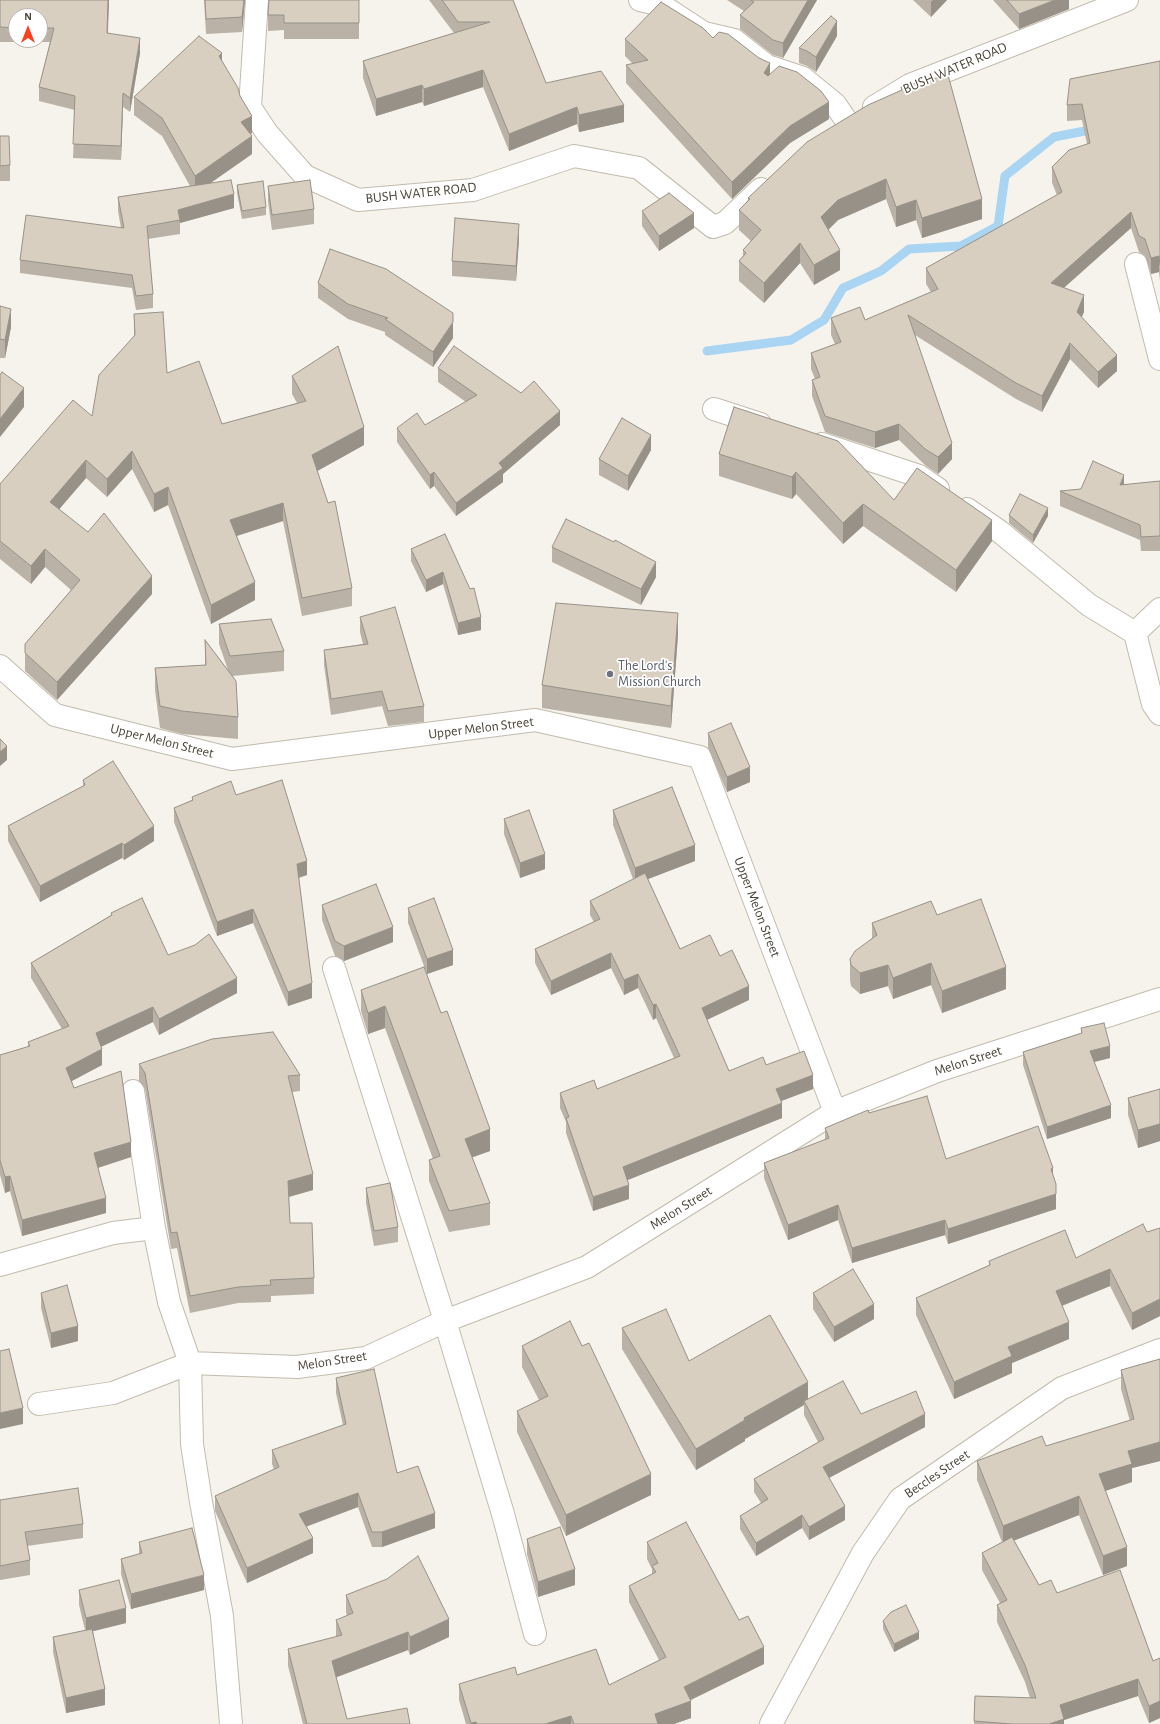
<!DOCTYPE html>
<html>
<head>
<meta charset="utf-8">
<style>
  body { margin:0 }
  #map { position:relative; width:1160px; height:1724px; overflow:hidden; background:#f6f3ec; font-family:"Alegreya Sans",sans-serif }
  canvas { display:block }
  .north { position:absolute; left:8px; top:8px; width:40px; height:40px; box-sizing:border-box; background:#fff; border:1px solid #b7b4b0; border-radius:50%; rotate:0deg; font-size:11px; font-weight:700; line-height:16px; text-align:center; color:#4b4439 }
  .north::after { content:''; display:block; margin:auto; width:14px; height:18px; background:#fc3f1d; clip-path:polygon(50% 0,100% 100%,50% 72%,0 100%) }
</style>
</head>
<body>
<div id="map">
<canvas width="1160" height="1724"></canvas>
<div class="north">N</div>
</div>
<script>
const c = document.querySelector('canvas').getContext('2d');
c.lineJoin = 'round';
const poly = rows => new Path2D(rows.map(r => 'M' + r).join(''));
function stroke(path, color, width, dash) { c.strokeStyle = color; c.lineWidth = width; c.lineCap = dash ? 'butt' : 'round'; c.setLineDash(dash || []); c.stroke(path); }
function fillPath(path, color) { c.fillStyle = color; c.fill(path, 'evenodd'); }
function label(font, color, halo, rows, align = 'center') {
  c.font = font + ' "Alegreya Sans",sans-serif'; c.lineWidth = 3.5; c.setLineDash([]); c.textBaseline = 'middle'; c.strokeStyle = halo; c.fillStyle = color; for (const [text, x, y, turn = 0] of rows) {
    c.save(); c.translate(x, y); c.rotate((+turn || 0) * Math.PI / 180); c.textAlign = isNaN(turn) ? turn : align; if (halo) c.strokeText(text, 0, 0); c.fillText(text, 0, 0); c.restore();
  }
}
stroke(poly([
  [707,351,791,340,824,320,843,288,881,271,909,249,961,246,998,226,1005,176,1054,137,1095,129]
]), '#a9d4f2', 9);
const street = poly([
  [257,0,250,107,267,133,305,176,358,200,473,190,574,156,639,168,713,227,725,223,761,189],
  [640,0,661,5,704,33,734,40,767,66,803,78,835,104,848,123],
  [874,107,910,85,1127,0],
  [1136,264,1160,359],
  [714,409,760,424],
  [822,444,919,476,938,489],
  [967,509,999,531,1089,605,1135,633,1153,704,1160,714],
  [1135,633,1160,609],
  [0,666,55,715,232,759,535,720,700,757,835,1112],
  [334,968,445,1321,503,1514,535,1634],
  [133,1091,154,1228,169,1302,190,1363,192,1444,201,1502,222,1616,231,1724],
  [0,1265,113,1233,154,1228],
  [39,1404,113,1393,190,1363,297,1367,366,1358,445,1321,587,1267,835,1112,937,1071,1160,999],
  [771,1724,863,1553,900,1499,1062,1388,1160,1350]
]);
stroke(street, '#c2bbae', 24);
stroke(street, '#fff', 22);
fillPath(poly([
  [0,0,109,0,108,33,140,53,130,112,123,107,121,160,73,158,75,110,39,101,39,87,50,42,0,42],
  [16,16,40,16,40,40,16,40],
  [204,0,245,0,242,32,206,34],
  [359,0,359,39,284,39,284,30,268,31,268,15],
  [429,0,513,0,546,83,624,122,579,132,577,124,509,151,483,87,424,106,422,102,376,116,363,78,363,61,454,33],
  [727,0,817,0,783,58,773,55,740,29,740,15,744,11],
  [913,0,947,0,931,17],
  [993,0,1069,0,1069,9,1019,29],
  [837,36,816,72,807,66,799,63,799,48],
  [713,38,770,75,829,119,790,143,732,199,626,83,626,65,633,64,625,56,625,39],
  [222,61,240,96,252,133,250,134,252,154,210,183,234,208,180,223,180,234,148,239,153,294,153,308,136,310,132,288,20,273,20,260,121,228,118,211,118,197,190,186,162,136,134,115,134,97],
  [1160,61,1160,281,1159,272,1151,274,1145,256,1139,252,1131,228,1064,288,1084,312,1081,317,1117,371,1098,388,1070,359,1042,412,1016,399,915,335,952,459,938,474,925,465,899,440,875,448,825,432,812,396,812,380,815,379,811,369,811,353,835,344,831,335,831,318,865,320,931,292,926,284,926,268,1057,195,1052,183,1052,167,1087,144,1082,120,1067,121,1067,105],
  [901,87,982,219,922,238,916,220,896,227,886,199,838,220,828,230,840,270,814,285,800,263,764,303,739,281,739,261,743,256,743,250,751,241,739,230,739,210,748,200,748,198,901,90],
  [0,136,10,165,10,181,0,181],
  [237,185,266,207,266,215,242,219,237,193],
  [268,186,314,209,314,224,272,230,268,202],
  [642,211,694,228,659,251,642,226],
  [519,239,516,281,452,276,452,261],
  [318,283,453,338,433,367,385,335,385,332,348,319,318,298],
  [0,306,11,327,5,358,0,358],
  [134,314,167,373,222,424,297,403,292,394,292,376,364,445,317,471,352,588,352,606,302,616,283,521,237,536,255,600,211,624,168,505,154,512,132,469,107,497,86,478,59,509,152,594,57,700,25,671,25,644,71,590,45,567,31,584,0,559,0,484,92,416,134,336],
  [438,368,560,425,503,474,503,482,456,516,434,486,430,489,397,442,397,428,425,425,466,402,438,382],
  [734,407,894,500,992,541,956,592,863,526,843,544,796,494,792,499,719,476,719,454],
  [651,450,628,491,599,475,599,459],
  [1160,481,1160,551,1141,551,1140,540,1060,506,1060,491],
  [1009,515,1048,516,1033,543,1009,523],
  [445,534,481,630,458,635,443,584,426,592,411,561,411,549],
  [614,542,656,577,641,605,552,562,552,547],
  [360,617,424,706,424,722,388,726,382,706,331,715,324,665,324,650,363,644,360,632],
  [219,624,284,651,284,671,232,676,238,717,238,739,182,734,160,728,155,690,155,668,205,665,205,640,228,670,219,644],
  [678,635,671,728,542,708,542,685],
  [708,733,750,782,727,792,708,748],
  [83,780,154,841,124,860,122,858,40,902,8,841,8,826,83,786],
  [236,795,307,875,299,878,312,998,288,1006,253,923,217,936,174,822,174,808,192,800,192,797],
  [613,810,695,861,648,879,680,949,720,956,749,1000,707,1020,729,1071,766,1065,813,1089,781,1101,782,1118,627,1180,629,1199,593,1211,566,1133,566,1122,560,1108,560,1093,597,1089,674,1058,656,1018,653,1020,638,988,624,995,611,968,551,995,535,963,535,949,594,922,590,915,590,901,633,879,613,825],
  [504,819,545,869,520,878,504,834],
  [322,905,393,942,344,961,335,956,322,920],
  [408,908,453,965,427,974,408,923],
  [111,913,168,955,237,993,159,1035,153,1022,101,1047,102,1065,72,1081,74,1088,131,1157,98,1168,106,1213,22,1236,10,1191,5,1193,0,1175,0,1055,28,1047,28,1042,62,1029,31,978,31,963,111,915],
  [937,915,1006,989,942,1013,931,985,893,999,888,986,860,994,851,986,850,980,850,959,872,938,872,923],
  [424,967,490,1151,472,1157,490,1203,490,1225,449,1232,429,1181,429,1160,433,1159,385,1028,368,1034,361,1011,361,990],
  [1081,1028,1110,1058,1094,1062,1111,1118,1047,1139,1023,1065,1023,1052,1081,1033],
  [139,1064,300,1075,300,1091,292,1092,313,1190,289,1197,290,1223,314,1278,314,1294,271,1296,271,1302,238,1303,190,1313,177,1248,171,1249,145,1089,139,1081],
  [1160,1089,1160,1141,1138,1148,1128,1115,1128,1098],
  [869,1113,946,1159,1053,1175,1056,1209,948,1244,945,1235,852,1263,838,1220,788,1240,764,1178,764,1163,825,1140,825,1128],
  [366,1188,398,1227,398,1242,374,1246,366,1203],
  [1160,1228,1160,1316,1132,1330,1110,1286,1062,1306,1069,1339,1012,1363,1012,1373,954,1399,916,1315,916,1298,989,1265,989,1261,1076,1258,1147,1232],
  [41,1293,78,1341,51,1348,41,1308],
  [813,1293,874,1319,834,1342,813,1309],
  [622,1328,689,1361,808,1399,861,1414,925,1427,829,1478,845,1520,809,1540,802,1528,756,1556,740,1529,740,1516,761,1503,754,1492,754,1479,818,1442,804,1415,804,1405,745,1439,745,1441,696,1470,622,1349],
  [522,1346,651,1495,566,1536,517,1432,517,1411,539,1400,522,1367],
  [1160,1359,1160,1461,1132,1468,1132,1482,1105,1491,1127,1566,1103,1575,1079,1515,1014,1540,1039,1585,1057,1593,1153,1661,1160,1658,1160,1718,1149,1723,1138,1696,1064,1720,1064,1724,974,1724,975,1696,1030,1698,1025,1682,997,1622,997,1605,1000,1603,982,1570,982,1553,1002,1542,977,1480,977,1461,1046,1446,1130,1421,1121,1389,1121,1370],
  [336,1378,397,1473,435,1528,382,1547,372,1547,358,1507,306,1527,313,1553,247,1583,215,1511,215,1496,274,1469,272,1464,272,1450,343,1425,336,1393],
  [0,1500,83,1524,83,1538,27,1546,30,1560,30,1575,0,1580],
  [527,1539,575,1585,538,1597,527,1554],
  [139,1542,204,1590,131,1609,121,1574,121,1559,139,1554],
  [647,1542,739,1620,764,1664,691,1700,691,1718,674,1724,466,1724,459,1700,459,1684,517,1675,609,1685,659,1660,629,1602,629,1586,652,1574,652,1569,647,1559],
  [79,1590,126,1623,93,1631,105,1705,66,1713,53,1652,53,1637,85,1630,79,1605],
  [346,1595,449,1637,410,1655,408,1650,336,1677,347,1719,410,1724,303,1724,288,1666,288,1649,336,1637,336,1620,347,1616,346,1612],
  [883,1621,919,1639,894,1652,883,1629]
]), '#bab2a6');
fillPath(poly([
  [108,0,109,0,107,48,107,33],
  [244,0,245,0,242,32,242,17],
  [808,0,817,0,783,58,783,43],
  [933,0,947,0,931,17,931,2],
  [1055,0,1069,0,1069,9,1019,29,1019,14],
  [837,21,837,36,816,72,816,57],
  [140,38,140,53,130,112,130,98],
  [222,53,222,70,219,56],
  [770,63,770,80,764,73],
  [483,70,483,87,424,106,424,89],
  [422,85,422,102,376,116,376,99],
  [123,93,123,107,121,160,121,146],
  [829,102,829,119,790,143,732,199,732,182,790,126],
  [624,105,624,122,579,132,579,115],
  [577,107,577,124,509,151,509,134],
  [252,116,252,133,241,140,241,122],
  [252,136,252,154,195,194,195,176],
  [886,179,886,199,838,220,821,237,821,217,838,200],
  [234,194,234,208,180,223,178,210],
  [982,199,982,219,922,238,922,218],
  [916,200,916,220,896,227,896,207],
  [1131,212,1131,228,1051,299,1051,283],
  [694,213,694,228,659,251,659,236],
  [519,224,519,239,516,281,516,266],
  [800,243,800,263,764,303,764,283],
  [840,250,840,270,814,285,814,265],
  [1159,256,1159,272,1151,274,1151,258],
  [1084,295,1084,312,1077,329,1077,312],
  [11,309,11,327,5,358,5,340],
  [453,322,453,338,433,367,433,352],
  [1070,343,1070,359,1042,412,1042,396],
  [1117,355,1117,371,1098,388,1098,372],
  [24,388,24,407,0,437,0,419],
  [560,411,560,425,503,474,503,482,456,516,456,503,499,463],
  [899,424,899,440,875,448,875,432],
  [364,427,364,445,312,474,312,455],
  [651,435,651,450,628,491,628,476],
  [952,443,952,459,938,474,938,457],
  [132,451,132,469,107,497,107,479],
  [86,460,86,478,50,520,50,502],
  [434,472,434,486,430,489,430,475],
  [796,472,796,494,792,499,792,477],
  [1124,475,1124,490,1120,485],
  [168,487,168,505,154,512,154,494],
  [283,503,283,521,230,538,230,520],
  [863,504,863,526,843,544,843,523],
  [1048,508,1048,516,1033,543,1033,535],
  [992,520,992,541,956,592,956,570],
  [45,549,45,567,31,584,31,566],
  [656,562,656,577,641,605,641,589],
  [443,572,443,584,426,592,426,580],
  [152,576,152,594,57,700,57,682],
  [255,582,255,600,211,624,211,605],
  [678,613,678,635,671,728,671,706],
  [481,617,481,630,458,635,458,623],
  [7,746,7,760,0,766,0,752],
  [750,767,750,782,727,792,727,777],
  [154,826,154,841,124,860,124,845],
  [122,843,122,858,40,902,40,886],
  [695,845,695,861,635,884,635,868],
  [545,854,545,869,520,878,520,863],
  [307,861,307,875,297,878,297,864],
  [253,909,253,923,217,936,217,922],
  [393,927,393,942,344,961,344,946],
  [453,950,453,965,427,974,427,959],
  [611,953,611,968,551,995,551,981],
  [931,963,931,985,893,999,893,978],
  [888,965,888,986,860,994,860,973],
  [1006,967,1006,989,942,1013,942,991],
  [638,974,638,988,624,995,624,980],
  [237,978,237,993,159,1035,159,1019],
  [312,983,312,998,288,1006,288,992],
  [749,986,749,1000,702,1022,702,1008],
  [656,1004,656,1018,653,1020,653,1005],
  [385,1006,385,1028,368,1034,368,1013],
  [153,1007,153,1022,96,1049,96,1033],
  [1110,1046,1110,1058,1090,1063,1090,1051],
  [102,1049,102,1065,66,1084,66,1068],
  [813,1075,813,1089,776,1103,776,1089],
  [782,1103,782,1118,623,1182,623,1167],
  [1111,1105,1111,1118,1047,1139,1047,1127],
  [1160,1124,1160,1141,1138,1148,1138,1130],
  [490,1129,490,1151,465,1160,465,1139],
  [131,1142,131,1157,94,1169,94,1153],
  [1053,1168,1053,1183,1051,1169],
  [313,1174,313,1190,288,1197,288,1181],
  [10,1176,10,1191,5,1193,5,1177],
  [629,1185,629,1199,593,1211,593,1197],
  [1056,1194,1056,1209,948,1244,948,1229],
  [106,1198,106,1213,22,1236,22,1220],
  [838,1205,838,1220,788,1240,788,1225],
  [945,1220,945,1235,852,1263,852,1248],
  [1110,1269,1110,1286,1056,1308,1056,1291],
  [1160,1299,1160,1316,1132,1330,1132,1313],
  [874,1304,874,1319,834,1342,834,1327],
  [1069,1322,1069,1339,1012,1363,1012,1373,954,1399,954,1382,1008,1347],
  [78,1326,78,1341,51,1348,51,1333],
  [808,1382,808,1403,804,1401,804,1405,745,1439,745,1441,696,1470,696,1449,744,1418],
  [23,1408,23,1424,0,1429,0,1413],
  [925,1414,925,1427,823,1481,823,1467],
  [1160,1442,1160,1461,1132,1468,1132,1482,1099,1493,1099,1474,1128,1451],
  [651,1474,651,1495,566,1536,566,1515],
  [358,1493,358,1507,299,1529,299,1514],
  [1079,1496,1079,1515,1003,1545,1003,1526],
  [845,1506,845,1520,809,1540,809,1527],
  [435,1513,435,1528,382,1547,382,1532],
  [802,1515,802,1528,756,1556,756,1543],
  [313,1538,313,1553,247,1583,247,1568],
  [1127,1547,1127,1566,1103,1575,1103,1556],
  [575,1569,575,1585,538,1597,538,1582],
  [204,1575,204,1590,131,1609,131,1594],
  [126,1608,126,1623,86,1633,86,1618],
  [449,1619,449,1637,410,1655,410,1637],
  [408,1632,408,1650,332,1679,332,1661],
  [919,1632,919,1639,894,1652,894,1644],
  [764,1647,764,1664,684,1703,684,1687],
  [1138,1679,1138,1696,1064,1720,1064,1724,1049,1724,1060,1705],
  [105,1689,105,1705,66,1713,66,1698],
  [691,1701,691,1718,674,1724,655,1724,655,1714],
  [1160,1701,1160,1718,1149,1723,1149,1706],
  [571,1716,571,1724,545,1724],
  [476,1722,476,1724,471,1724,471,1723]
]), '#979187');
const building = poly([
  [0,0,108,0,107,33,140,38,130,98,123,93,121,146,73,144,75,96,39,87,54,28,40,28,40,16,16,16,16,28,0,27,0,0],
  [205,0,244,0,242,17,206,19,205,0],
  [269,0,359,0,359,23,284,23,284,15,268,15,269,0],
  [442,0,513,0,546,83,601,71,624,105,579,115,577,107,509,134,483,70,424,89,422,85,376,99,363,61,490,22,458,22,442,0],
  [751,0,808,0,783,43,773,40,740,15,754,2,751,0],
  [1007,0,1055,0,1019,14,1007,0],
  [661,2,703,28,713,38,719,32,728,34,759,58,770,63,764,73,768,76,779,66,797,72,821,91,829,102,790,126,732,182,626,65,648,60,625,39,661,2],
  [831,16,837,21,816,57,807,51,799,48,831,16],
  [199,36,222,53,219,56,238,88,240,96,252,116,241,122,252,136,195,176,162,118,134,97,199,36],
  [1160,61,1160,265,1159,256,1151,258,1145,239,1139,236,1131,212,1051,283,1084,295,1077,312,1117,355,1098,372,1070,343,1042,396,1016,383,908,315,952,443,938,457,925,449,899,424,875,432,825,416,812,380,820,377,811,353,841,342,831,318,860,307,865,320,938,289,926,268,1062,192,1052,167,1069,150,1090,143,1082,104,1067,105,1070,79,1160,61],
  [948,75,982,199,922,218,916,200,896,207,886,179,838,200,821,217,840,250,814,265,800,243,764,283,739,261,746,253,743,250,761,230,739,210,750,199,748,198,807,142,868,105,902,90,901,87,948,75],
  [0,136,9,136,10,165,0,166,0,136],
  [231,180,234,194,178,210,180,220,147,226,153,294,136,296,132,275,20,260,26,215,124,228,118,197,231,180],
  [310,180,314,209,272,215,268,186,310,180],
  [263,181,266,207,242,211,237,185,263,181],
  [669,193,694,213,659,236,642,211,669,193],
  [455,218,519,224,516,266,452,261,455,218],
  [330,249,386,269,453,313,453,322,433,352,385,319,388,318,348,304,318,283,330,249],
  [0,306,11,309,5,340,0,339,0,306],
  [163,312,167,373,199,361,222,424,306,401,292,376,338,346,364,427,312,455,328,503,335,501,352,588,302,598,283,503,230,520,255,582,211,605,168,487,154,494,132,451,107,479,86,460,50,502,88,532,104,513,152,576,57,682,25,653,25,644,80,580,45,549,31,566,0,541,0,484,73,400,92,416,99,375,135,335,134,314,163,312],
  [454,346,521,393,534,381,560,411,499,463,503,468,456,503,434,472,430,475,397,428,417,413,425,425,477,395,438,368,454,346],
  [2,372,24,388,0,419,0,375,2,372],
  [734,407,838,441,894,500,917,468,992,520,956,570,863,504,843,523,796,472,792,477,719,454,734,407],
  [622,418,651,435,628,476,599,459,622,418],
  [1093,461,1124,475,1120,485,1160,481,1160,536,1141,537,1140,525,1060,491,1081,489,1093,461],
  [1020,494,1048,508,1033,535,1009,515,1020,494],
  [566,519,614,542,615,540,656,562,641,589,552,547,566,519],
  [445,534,470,589,474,588,481,617,458,623,443,572,426,580,411,549,445,534],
  [556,603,678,613,671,706,542,685,556,603],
  [395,607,424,706,388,711,382,691,331,699,324,650,368,644,360,617,395,607],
  [271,619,284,651,230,656,219,624,271,619],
  [205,640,236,681,238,717,182,711,160,706,155,668,206,665,205,640],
  [731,723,750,767,727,777,708,733,731,723],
  [0,739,7,746,0,752,0,739],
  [113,761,154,826,124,845,122,843,40,886,8,826,85,785,83,780,113,761],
  [282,780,307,861,297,864,312,983,288,992,253,909,217,922,174,808,193,800,192,797,231,781,236,795,282,780],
  [672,787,695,845,635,868,613,810,672,787],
  [529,810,545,854,520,863,504,819,529,810],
  [645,873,680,949,710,935,720,956,732,950,749,986,702,1008,729,1071,763,1057,766,1065,804,1051,813,1075,776,1089,782,1103,623,1167,629,1185,593,1197,566,1118,569,1117,560,1093,594,1080,597,1089,680,1056,656,1004,653,1005,638,974,624,980,611,953,551,981,535,949,600,919,590,901,645,873],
  [376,884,393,927,344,946,335,941,322,905,376,884],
  [142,898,168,955,195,945,209,934,237,978,159,1019,153,1007,96,1033,102,1049,66,1068,74,1088,121,1071,131,1142,94,1153,106,1198,22,1220,10,1176,5,1177,0,1160,0,1055,30,1046,28,1042,69,1026,31,963,112,915,111,913,142,898],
  [434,898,453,950,427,959,408,908,434,898],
  [981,899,1006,967,942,991,931,963,893,978,888,965,860,973,851,965,850,959,855,951,877,935,872,923,931,901,937,915,981,899],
  [424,967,441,1013,447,1011,490,1129,465,1139,490,1203,449,1211,429,1160,440,1156,385,1006,368,1013,361,990,424,967],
  [1104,1023,1110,1046,1090,1051,1111,1105,1047,1127,1023,1052,1082,1033,1081,1028,1104,1023],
  [273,1032,300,1075,288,1076,313,1174,288,1181,290,1223,312,1223,314,1278,270,1280,271,1285,238,1287,190,1296,177,1232,171,1233,145,1073,139,1064,212,1039,273,1032],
  [1160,1089,1160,1124,1138,1130,1128,1098,1160,1089],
  [927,1096,946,1159,1038,1126,1053,1168,1051,1169,1056,1184,1056,1194,948,1229,945,1220,852,1248,838,1205,788,1225,764,1163,829,1138,825,1128,868,1110,869,1113,927,1096],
  [390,1183,398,1227,374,1231,366,1188,390,1183],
  [1143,1224,1147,1232,1160,1228,1160,1299,1132,1313,1110,1269,1056,1291,1069,1322,1008,1347,1012,1356,954,1382,916,1298,990,1265,989,1261,1065,1230,1076,1258,1143,1224],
  [853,1269,874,1304,834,1327,813,1293,853,1269],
  [67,1285,78,1326,51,1333,41,1293,67,1285],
  [666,1309,689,1361,770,1315,808,1382,744,1418,745,1420,696,1449,622,1328,666,1309],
  [570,1321,582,1346,589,1343,651,1474,566,1515,517,1411,548,1396,522,1346,570,1321],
  [9,1349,23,1408,0,1413,0,1351,9,1349],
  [1160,1359,1160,1442,1128,1451,1132,1464,1099,1474,1127,1547,1103,1556,1079,1496,1003,1526,977,1461,1042,1436,1046,1446,1134,1419,1121,1370,1160,1359],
  [374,1369,397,1473,418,1466,435,1513,382,1532,372,1532,358,1493,299,1514,313,1538,247,1568,215,1496,279,1467,272,1450,346,1424,336,1378,374,1369],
  [843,1381,861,1414,916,1391,925,1414,823,1467,845,1506,809,1527,802,1515,756,1543,740,1516,768,1499,754,1479,824,1439,804,1401,843,1381],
  [78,1488,83,1524,25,1532,30,1560,0,1566,0,1500,78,1488],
  [686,1522,739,1620,748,1616,764,1647,684,1687,691,1701,655,1714,658,1724,574,1724,571,1716,545,1724,477,1724,476,1722,471,1723,459,1684,515,1667,517,1675,596,1649,609,1685,666,1657,629,1586,656,1572,652,1566,658,1563,647,1542,686,1522],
  [560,1527,575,1569,538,1582,527,1539,560,1527],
  [192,1528,204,1575,131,1594,121,1559,142,1553,139,1542,192,1528],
  [1012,1537,1039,1585,1051,1580,1057,1593,1120,1570,1153,1661,1160,1658,1160,1701,1149,1706,1138,1679,1060,1705,1064,1719,1049,1724,1012,1724,974,1721,975,1696,1036,1698,1025,1665,997,1605,1007,1600,982,1553,1012,1537],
  [418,1556,449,1619,410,1637,408,1632,332,1661,347,1719,407,1708,410,1724,307,1724,288,1649,342,1635,336,1620,353,1613,346,1595,387,1579,418,1556],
  [119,1580,126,1608,86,1618,79,1590,119,1580],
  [906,1605,919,1632,894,1644,883,1621,891,1612,906,1605],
  [92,1629,105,1689,66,1698,53,1637,92,1629]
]);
fillPath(building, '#d8cfc1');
stroke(building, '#979187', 1);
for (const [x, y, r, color] of [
  [610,674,4,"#6b7280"]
]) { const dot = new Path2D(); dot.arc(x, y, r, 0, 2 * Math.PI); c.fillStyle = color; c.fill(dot); stroke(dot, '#fff', 1.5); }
label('14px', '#4b4439', '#fff', [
  ["BUSH WATER ROAD",955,68,-23],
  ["BUSH WATER ROAD",421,193,-6],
  ["Upper Melon Street",481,728,-7],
  ["Upper Melon Street",162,741,14],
  ["Upper Melon Street",757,907,69],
  ["Melon Street",968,1061,-18],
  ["Melon Street",681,1208,-32],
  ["Melon Street",332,1361,-9],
  ["Beccles Street",937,1474,-34]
]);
label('14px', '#5b616d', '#fff', [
  ["The Lord's",618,666],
  ["Mission Church",618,682]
], 'left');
</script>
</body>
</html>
